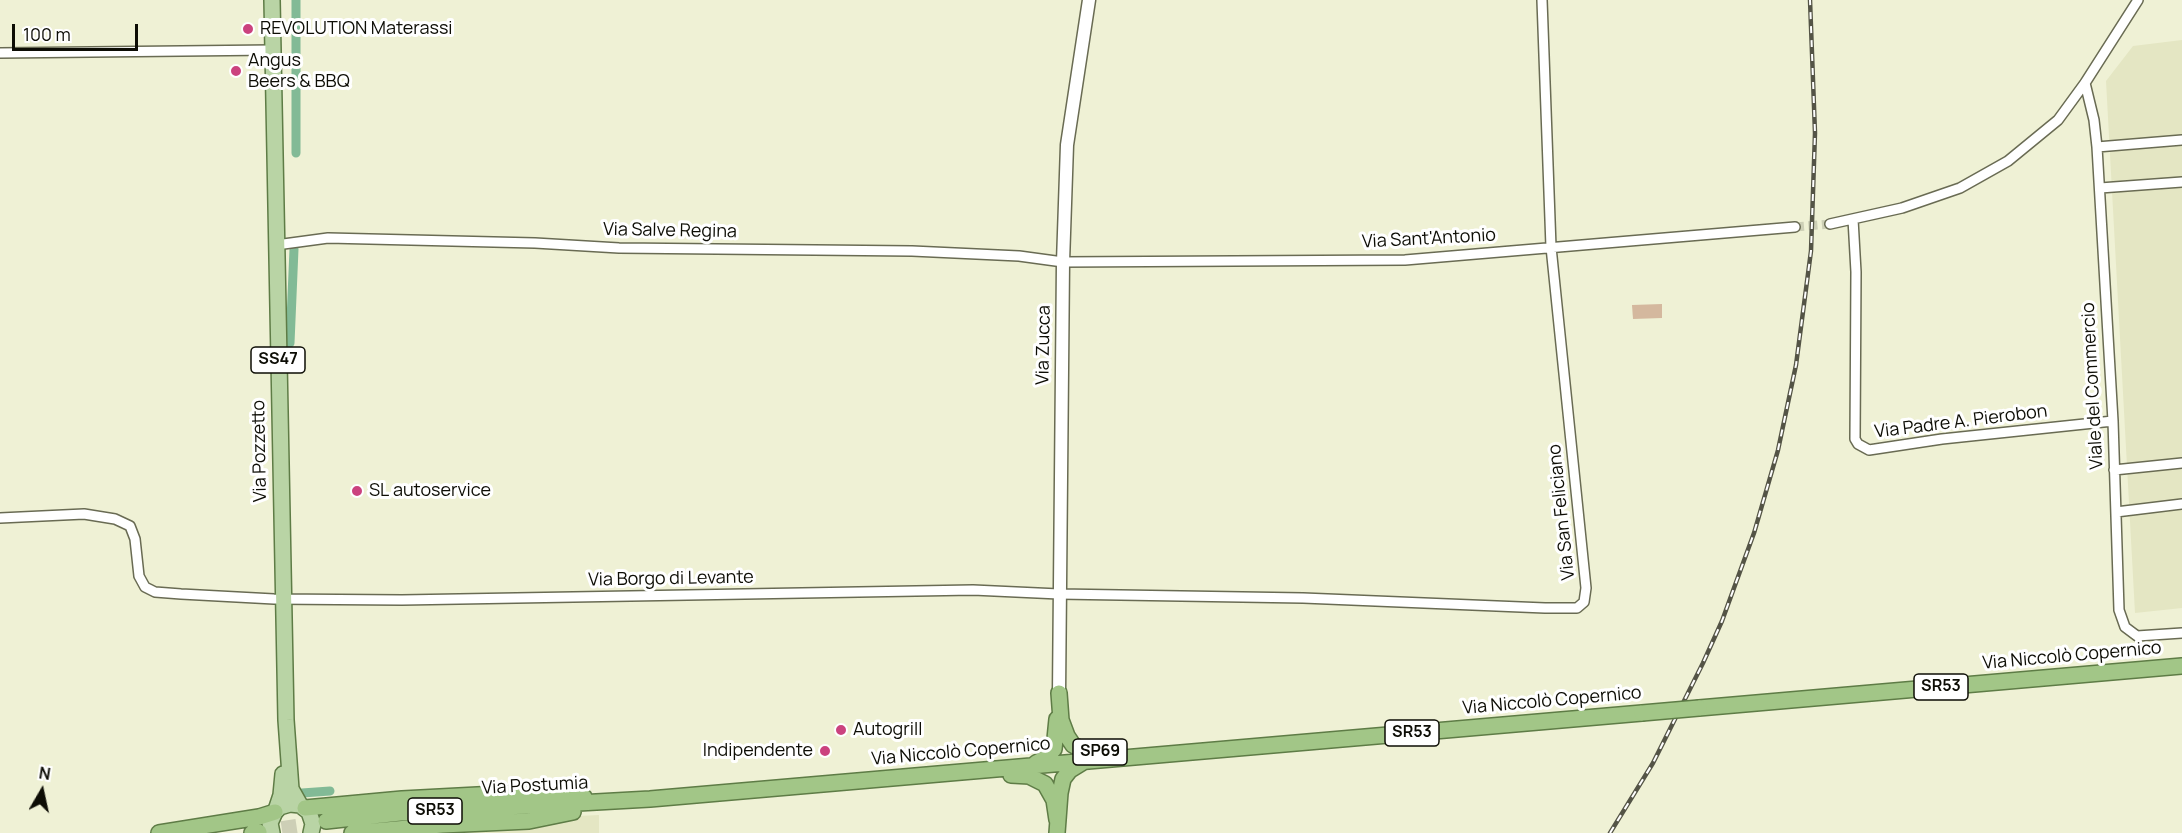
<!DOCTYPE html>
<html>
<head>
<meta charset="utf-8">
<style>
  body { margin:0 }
  #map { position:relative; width:2182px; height:833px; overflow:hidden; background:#eff1d5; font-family:Manrope,sans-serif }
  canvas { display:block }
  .north { position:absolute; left:12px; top:761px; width:60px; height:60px; -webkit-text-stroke:4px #fff; paint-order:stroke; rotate:9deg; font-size:16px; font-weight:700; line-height:24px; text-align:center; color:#0d0d05 }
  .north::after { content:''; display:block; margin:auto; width:21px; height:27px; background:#0d0d05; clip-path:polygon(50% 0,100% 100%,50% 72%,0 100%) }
  .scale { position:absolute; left:12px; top:24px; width:126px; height:27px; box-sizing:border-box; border:3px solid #0d0d05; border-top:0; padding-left:8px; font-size:18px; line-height:21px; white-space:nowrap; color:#0d0d05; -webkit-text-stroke:4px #fff; paint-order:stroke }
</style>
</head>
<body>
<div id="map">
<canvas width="2182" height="833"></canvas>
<div class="north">N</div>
<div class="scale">100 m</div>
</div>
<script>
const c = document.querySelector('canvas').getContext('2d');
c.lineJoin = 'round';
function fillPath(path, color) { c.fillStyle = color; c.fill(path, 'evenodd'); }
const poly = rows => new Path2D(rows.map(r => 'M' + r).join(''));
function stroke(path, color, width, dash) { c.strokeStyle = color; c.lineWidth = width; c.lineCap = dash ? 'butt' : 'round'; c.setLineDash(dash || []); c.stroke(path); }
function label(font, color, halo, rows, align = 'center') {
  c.font = font + ' Manrope,sans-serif'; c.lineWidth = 6; c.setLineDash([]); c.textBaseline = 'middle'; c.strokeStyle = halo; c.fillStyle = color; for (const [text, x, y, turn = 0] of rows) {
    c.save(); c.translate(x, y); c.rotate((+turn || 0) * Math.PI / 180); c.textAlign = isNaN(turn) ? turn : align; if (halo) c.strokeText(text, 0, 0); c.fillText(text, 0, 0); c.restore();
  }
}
fillPath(poly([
  [2182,40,2182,608,2135,613,2106,81,2133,46],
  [599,815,599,833,452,833,534,825,578,816]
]), '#e4e6c3');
fillPath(poly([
  [1662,304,1662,318,1633,319,1632,305]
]), '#d4b89e');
stroke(poly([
  [296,153,296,0],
  [290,343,294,249],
  [302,793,330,791]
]), '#82ba96', 9);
stroke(poly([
  [1795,227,1830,224]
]), '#cdcfb6', 9, [9, 4.5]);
stroke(poly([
  [259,832,325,822]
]), '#cdcfb6', 15, [15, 8]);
const minor = poly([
  [0,53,273,50],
  [2085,83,2094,120,2097,147,2113,421,2119,610,2125,627,2137,636,2182,633],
  [2097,147,2182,140],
  [2100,188,2182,182],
  [1853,219,1856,272,1855,439,1858,444,1869,450,1942,439,2113,421],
  [1830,224,1902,208,1960,188,2008,161,2058,120,2085,83,2138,0],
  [276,245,328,238,535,243,619,248,912,251,1019,256,1063,262,1405,260,1795,227],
  [2114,470,2182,463],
  [2116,512,2182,504],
  [0,518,84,514,115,519,130,526,135,539,139,576,145,587,155,592,181,594,274,599,402,600,973,590,1059,594,1303,598,1545,608,1577,608,1584,602,1586,588,1551,247,1542,0]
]);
const tertiary = poly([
  [1059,693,1063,262,1067,145,1089,0]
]);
const primary = poly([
  [272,0,286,720,291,789,300,805],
  [276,810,281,795,283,774],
  [272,833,270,823,275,812,280,807,290,804,300,805,309,812,313,824,311,833]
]);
const trunk = poly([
  [1059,693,1061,720,1067,736,1073,745,1087,752,1102,751],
  [1699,708,2182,666],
  [1036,763,1046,758,1054,749,1057,719],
  [1011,775,1029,776,1045,784,1054,800,1057,820],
  [305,808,402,799,515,793,549,792,584,797],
  [326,821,400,813,650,799,1642,713],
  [159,833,259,817,275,812],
  [252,833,259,832],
  [352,833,442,825,529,821,573,812],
  [1057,833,1060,793,1063,779,1070,770,1083,762]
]);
stroke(minor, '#696b53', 12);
stroke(tertiary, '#696b53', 15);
stroke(primary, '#5e7c46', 18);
stroke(trunk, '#5e7c46', 18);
stroke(minor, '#fff', 9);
stroke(tertiary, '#fff', 12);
stroke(primary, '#b9d4a5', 15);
stroke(trunk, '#a2c687', 15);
const rail = poly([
  [1610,833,1653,763,1703,663,1722,621,1754,533,1778,450,1796,365,1811,251,1815,133,1810,0]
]);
stroke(rail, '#545446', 4.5);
stroke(rail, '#fff', 2, [7]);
const trunkBridge = poly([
  [1642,713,1699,708]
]);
stroke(trunkBridge, '#5e7c46', 18, []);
stroke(trunkBridge, '#a2c687', 15);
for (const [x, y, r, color] of [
  [248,29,6,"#cb427e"],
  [236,71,6,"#cb427e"],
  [357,491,6,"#cb427e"],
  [841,730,6,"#cb427e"],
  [825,751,6,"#cb427e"]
]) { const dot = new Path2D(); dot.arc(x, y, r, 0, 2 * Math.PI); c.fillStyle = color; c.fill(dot); stroke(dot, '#fff', 2); }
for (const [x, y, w] of [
  [278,360,54],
  [1941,687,54],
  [1412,733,54],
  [1100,752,54],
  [435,811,54]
]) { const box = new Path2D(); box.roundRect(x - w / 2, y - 13, w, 26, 4.5); c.fillStyle = '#fff'; c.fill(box); stroke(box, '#0d0d05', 1.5); }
label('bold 16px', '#0d0d05', null, [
  ["SS47",278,360],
  ["SR53",1941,687],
  ["SR53",1412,733],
  ["SP69",1100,752],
  ["SR53",435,811]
]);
label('18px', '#0d0d05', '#fff', [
  ["REVOLUTION Materassi",260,29],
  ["Angus",248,61],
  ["Beers & BBQ",248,82],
  ["SL autoservice",369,491],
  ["Autogrill",853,730],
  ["Indipendente",813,751,"right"]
], 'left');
label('18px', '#0d0d05', '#fff', [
  ["Via Salve Regina",670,231,1],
  ["Via Sant'Antonio",1429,239,-3],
  ["Via Zucca",1044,345,-89],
  ["Viale del Commercio",2093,386,-93],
  ["Via Padre A. Pierobon",1961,422,-7],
  ["Via Pozzetto",260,451,-91],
  ["Via San Feliciano",1562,512,-96],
  ["Via Borgo di Levante",671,579,-1],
  ["Via Niccolò Copernico",2072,656,-5],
  ["Via Niccolò Copernico",1552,701,-5],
  ["Via Niccolò Copernico",961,752,-5],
  ["Via Postumia",535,786,-3]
]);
</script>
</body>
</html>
